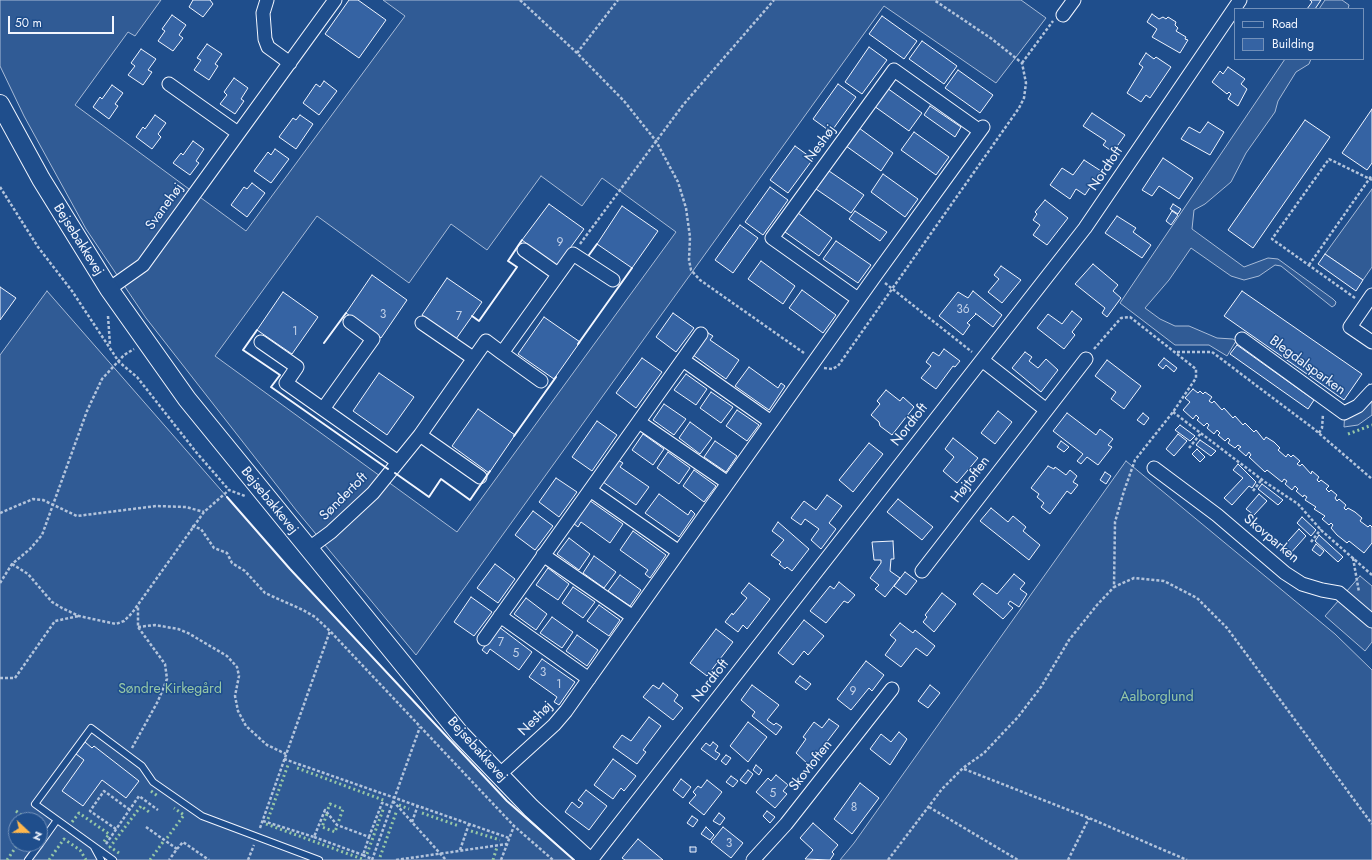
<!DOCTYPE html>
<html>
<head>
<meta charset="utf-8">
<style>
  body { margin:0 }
  #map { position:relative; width:1372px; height:860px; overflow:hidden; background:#1f4e8c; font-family:Jost,sans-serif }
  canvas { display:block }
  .legend { position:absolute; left:1234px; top:8px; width:130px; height:52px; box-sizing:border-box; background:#1f4e8c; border:1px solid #7391ba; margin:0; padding:5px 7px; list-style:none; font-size:12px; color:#f2f6ff }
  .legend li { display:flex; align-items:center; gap:8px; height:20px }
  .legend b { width:20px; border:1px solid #7391ba }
  .north { position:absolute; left:8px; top:812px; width:40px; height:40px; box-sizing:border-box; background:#1f4e8c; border:1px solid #7391ba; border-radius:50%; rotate:112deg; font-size:11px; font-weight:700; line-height:16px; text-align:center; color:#f2f6ff }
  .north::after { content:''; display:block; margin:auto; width:14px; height:18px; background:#ffb74d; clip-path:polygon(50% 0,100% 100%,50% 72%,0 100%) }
  .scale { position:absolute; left:8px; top:16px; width:106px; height:18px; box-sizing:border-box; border:2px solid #f2f6ff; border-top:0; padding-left:5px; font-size:12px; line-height:14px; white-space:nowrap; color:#f2f6ff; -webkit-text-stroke:3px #1f4e8c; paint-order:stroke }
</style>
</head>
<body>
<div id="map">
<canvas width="1372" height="860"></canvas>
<ul class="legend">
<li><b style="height:5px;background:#1f4e8c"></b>Road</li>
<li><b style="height:11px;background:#3563a3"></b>Building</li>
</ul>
<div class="north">N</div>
<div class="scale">50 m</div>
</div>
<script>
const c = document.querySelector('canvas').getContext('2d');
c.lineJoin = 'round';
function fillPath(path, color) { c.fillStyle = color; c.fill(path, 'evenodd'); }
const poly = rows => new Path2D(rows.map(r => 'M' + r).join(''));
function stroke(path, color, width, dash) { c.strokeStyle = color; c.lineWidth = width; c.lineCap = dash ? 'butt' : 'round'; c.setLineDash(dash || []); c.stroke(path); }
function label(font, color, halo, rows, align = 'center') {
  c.font = font + ' Jost,sans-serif'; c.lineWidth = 3; c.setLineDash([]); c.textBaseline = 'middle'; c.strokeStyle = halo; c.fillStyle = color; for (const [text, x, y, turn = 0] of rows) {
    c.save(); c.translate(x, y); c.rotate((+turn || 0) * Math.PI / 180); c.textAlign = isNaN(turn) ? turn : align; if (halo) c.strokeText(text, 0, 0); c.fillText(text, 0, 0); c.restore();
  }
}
const built = poly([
  [0,0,161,0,135,36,128,32,75,105,246,231,405,16,383,0,1021,0,1046,18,996,83,884,6,416,655,296,510,146,318,86,229,24,116,0,66,0,0],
  [541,176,582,206,602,178,676,232,457,532,215,356,317,216,409,283,451,224,487,250,541,176],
  [1325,0,1342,0,1349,5,1348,9,1319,9,1325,0],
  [1285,59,1311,59,1309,64,1296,72,1278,101,1275,112,1246,153,1231,182,1205,204,1194,210,1192,229,1244,267,1268,258,1278,259,1333,299,1336,302,1335,305,1332,307,1281,266,1275,265,1259,276,1244,280,1231,276,1191,248,1169,280,1145,308,1160,319,1175,326,1189,326,1217,338,1233,339,1236,341,1227,356,1209,345,1175,345,1120,303,1285,59],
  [1372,189,1372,267,1363,280,1325,254,1372,189],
  [47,291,290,569,507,801,574,860,0,860,0,355,47,291],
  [16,820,40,820,40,844,16,844,16,820],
  [1369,384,1372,385,1372,415,1358,425,1344,427,1345,408,1361,399,1369,384],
  [1126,461,1335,634,1372,670,1372,860,840,860,854,843,1126,461],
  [1360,576,1372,586,1372,642,1365,651,1325,616,1360,576]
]);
fillPath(built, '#305b95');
stroke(built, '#a8bbd7', 1);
const building = poly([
  [193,0,210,0,213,4,203,17,189,7,193,0],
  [349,0,358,0,386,20,359,58,325,34,349,0],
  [1310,0,1321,0,1315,9,1307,9,1312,2,1310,0],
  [1152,14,1159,19,1163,17,1166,19,1168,17,1176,22,1175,25,1178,28,1176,31,1186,37,1185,39,1188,40,1180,53,1152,37,1157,29,1147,22,1152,14],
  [172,15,186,25,179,35,183,38,173,51,158,41,165,31,162,29,172,15],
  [882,16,917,41,904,59,869,34,882,16],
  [922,41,957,66,944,84,909,59,922,41],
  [207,44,222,54,215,64,218,66,209,80,194,70,201,60,197,58,207,44],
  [869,47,887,60,862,94,845,82,869,47],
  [141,49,156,59,148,70,152,72,143,85,128,75,135,66,131,63,141,49],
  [1146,53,1154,59,1156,57,1171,67,1150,98,1146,95,1141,102,1127,93,1143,67,1139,64,1146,53],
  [1228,67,1245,79,1241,84,1247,89,1238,106,1228,99,1231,94,1229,92,1227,94,1212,82,1220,71,1223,74,1228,67],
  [958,70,993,95,980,113,945,88,958,70],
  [234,78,248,88,241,99,244,101,235,114,220,104,227,95,224,92,234,78],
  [324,81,337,91,319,115,303,103,316,84,320,87,324,81],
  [838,84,856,97,831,132,813,119,838,84],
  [112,85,123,93,115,104,118,106,109,119,93,107,100,97,102,99,112,85],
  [887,88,922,113,909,131,874,106,887,88],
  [930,106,961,127,955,137,924,115,930,106],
  [1372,109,1372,163,1367,170,1342,153,1372,109],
  [1092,113,1125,135,1113,152,1103,145,1106,141,1083,126,1092,113],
  [155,115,166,123,158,134,161,137,152,149,136,137,143,127,145,129,155,115],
  [300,115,313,124,296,149,279,137,293,118,296,120,300,115],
  [1305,120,1330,137,1253,248,1228,230,1305,120],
  [1208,122,1224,132,1210,155,1181,139,1189,127,1200,133,1208,122],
  [859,128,893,153,881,171,846,146,859,128],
  [914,132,949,157,936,175,901,150,914,132],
  [193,141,204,149,196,161,199,163,190,175,173,163,181,153,183,155,193,141],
  [795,146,813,159,788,193,770,180,795,146],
  [275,149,289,159,271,183,254,171,268,152,271,155,275,149],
  [1163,158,1193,178,1179,199,1159,186,1152,196,1142,190,1163,158],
  [1084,160,1101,171,1085,195,1076,189,1070,199,1050,185,1062,168,1073,175,1084,160],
  [829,171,864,195,851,213,816,189,829,171],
  [883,174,918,199,905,217,871,192,883,174],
  [252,183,265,193,247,217,231,205,244,187,247,189,252,183],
  [770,187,788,200,763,235,745,222,770,187],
  [1045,200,1068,218,1047,245,1033,235,1040,225,1033,220,1037,214,1035,212,1045,200],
  [549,204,584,229,557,266,522,240,549,204],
  [1173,204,1181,209,1178,214,1170,209,1173,204],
  [622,206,658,231,632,268,597,244,622,206],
  [855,211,887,232,880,241,849,219,855,211],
  [1172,211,1178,215,1171,225,1166,221,1172,211],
  [798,213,832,238,819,256,785,232,798,213],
  [1117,216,1136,228,1133,232,1151,245,1142,258,1105,233,1117,216],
  [740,225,758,238,733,273,715,260,740,225],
  [836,241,871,265,858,283,823,259,836,241],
  [1325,254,1363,280,1356,291,1318,264,1325,254],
  [761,261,795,286,783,304,748,279,761,261],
  [1093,264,1118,285,1113,291,1121,298,1107,317,1102,313,1105,308,1075,284,1093,264],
  [1001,266,1021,280,1002,303,988,292,999,279,994,275,1001,266],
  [372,275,407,300,381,338,346,313,372,275],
  [447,278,482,302,456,339,422,315,447,278],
  [0,287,16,298,0,320,0,287],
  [802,290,836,315,823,333,789,308,802,290],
  [973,291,1002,315,993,327,975,313,976,314,967,323,970,325,963,335,939,316,958,292,968,298,973,291],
  [1242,291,1362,374,1344,400,1224,316,1242,291],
  [283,292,318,317,292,354,257,330,283,292],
  [1072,311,1082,319,1072,332,1075,335,1064,349,1037,328,1048,314,1062,324,1072,311],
  [673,313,694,328,676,352,656,337,673,313],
  [544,317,580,342,554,379,518,354,544,317],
  [708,333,713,336,710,340,739,360,726,379,693,355,708,333],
  [1237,345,1314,400,1308,409,1230,354,1237,345],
  [944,349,960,361,955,367,953,366,936,389,921,378,931,366,926,362,933,352,939,356,944,349],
  [1025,352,1032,357,1029,361,1038,368,1046,359,1058,370,1041,392,1012,368,1025,352],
  [642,358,662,372,636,408,616,393,642,358],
  [1164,358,1177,368,1174,372,1166,365,1163,369,1158,365,1164,358],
  [1107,360,1141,386,1124,409,1111,399,1116,392,1095,376,1107,360],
  [749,367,778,388,781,383,785,386,769,410,735,386,749,367],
  [379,373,414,397,387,435,353,411,379,373],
  [686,374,707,389,696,405,674,390,686,374],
  [1193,389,1198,393,1200,391,1203,394,1205,392,1212,397,1209,401,1212,403,1214,401,1222,410,1224,408,1233,418,1235,416,1243,425,1245,423,1254,432,1256,430,1264,440,1266,437,1274,442,1280,448,1278,450,1286,457,1288,454,1291,457,1293,455,1300,461,1297,464,1300,466,1302,464,1311,474,1312,471,1319,477,1317,480,1319,482,1321,480,1329,486,1326,489,1329,492,1331,490,1337,495,1335,498,1337,501,1339,499,1346,505,1344,508,1346,510,1348,508,1355,512,1362,518,1360,521,1368,527,1370,525,1372,527,1372,543,1364,553,1349,541,1347,543,1337,535,1331,528,1333,525,1331,523,1329,525,1322,519,1325,516,1314,509,1316,507,1305,500,1307,497,1304,495,1303,497,1296,491,1298,489,1295,486,1292,490,1285,484,1287,481,1284,479,1282,482,1267,470,1265,472,1249,457,1251,455,1249,452,1246,456,1238,449,1241,447,1238,445,1235,448,1228,443,1230,440,1228,438,1225,441,1218,435,1220,433,1217,430,1214,434,1207,428,1209,425,1207,423,1204,426,1197,420,1199,418,1196,415,1193,419,1183,410,1190,402,1185,398,1193,389],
  [886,390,900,401,903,397,914,407,892,435,880,426,879,422,871,415,880,404,877,401,886,390],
  [711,392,733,407,721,423,700,408,711,392],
  [664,404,686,419,674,435,653,420,664,404],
  [478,409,515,435,489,473,452,446,478,409],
  [737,410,759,425,747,441,726,426,737,410],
  [998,411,1012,422,995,444,981,433,998,411],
  [1067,413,1096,435,1100,429,1113,439,1108,445,1112,447,1098,465,1087,457,1081,464,1077,461,1083,454,1053,431,1067,413],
  [1143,413,1149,418,1144,425,1137,420,1143,413],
  [597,421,617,435,592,471,572,457,597,421],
  [690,422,712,438,700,454,679,438,690,422],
  [1180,425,1195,436,1190,441,1175,430,1180,425],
  [643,434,664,449,653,465,632,450,643,434],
  [1178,434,1187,441,1174,456,1166,449,1178,434],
  [953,438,978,458,957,483,943,471,954,457,945,449,953,438],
  [1200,440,1216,451,1211,456,1196,445,1200,440],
  [715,441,737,456,726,472,704,457,715,441],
  [1061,441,1069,447,1064,452,1057,447,1061,441],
  [869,443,883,454,853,492,839,480,869,443],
  [1197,449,1205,457,1200,462,1192,454,1197,449],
  [668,452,690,468,679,484,657,468,668,452],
  [618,460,623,463,620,467,649,487,636,505,603,482,618,460],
  [1238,464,1256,482,1252,488,1249,486,1232,505,1224,498,1243,478,1233,470,1238,464],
  [1048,466,1054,469,1055,467,1066,475,1070,470,1077,476,1073,482,1078,485,1071,494,1067,491,1050,514,1041,507,1044,503,1037,497,1039,494,1031,488,1048,466],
  [694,470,716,486,704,502,683,486,694,470],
  [1105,472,1111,476,1106,484,1100,480,1105,472],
  [556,478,577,492,559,517,539,502,556,478],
  [1262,484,1283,500,1278,505,1258,489,1262,484],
  [659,494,688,515,691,510,695,514,679,537,645,513,659,494],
  [1259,494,1267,501,1254,515,1246,509,1259,494],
  [827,495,842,506,829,523,836,529,821,549,811,540,819,529,805,519,801,525,791,518,804,501,816,510,827,495],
  [898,499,933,527,922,540,887,512,898,499],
  [589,500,623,524,610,543,581,522,578,527,573,523,589,500],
  [991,508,1008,522,1013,516,1026,527,1023,531,1040,545,1029,560,980,521,991,508],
  [533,511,553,526,535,550,515,535,533,511],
  [1302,517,1316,530,1311,536,1297,523,1302,517],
  [778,522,809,549,792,571,787,567,785,569,779,564,781,562,771,555,784,540,772,531,778,522],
  [1299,529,1306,536,1289,555,1281,549,1299,529],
  [633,531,666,555,650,578,645,574,648,570,620,550,633,531],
  [1319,535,1343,557,1338,562,1315,541,1319,535],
  [569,538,590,554,579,570,557,554,569,538],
  [893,541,894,559,891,559,890,571,900,578,885,597,875,589,879,585,870,578,881,563,881,560,874,560,872,542,893,541],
  [1316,544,1324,551,1320,556,1312,550,1316,544],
  [594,556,616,572,604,588,583,573,594,556],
  [495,564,515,579,498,603,477,588,495,564],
  [548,568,569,584,558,600,536,585,548,568],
  [905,572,917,581,906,595,894,586,905,572],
  [1014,574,1025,583,1020,589,1027,594,1019,607,1010,601,1008,604,1013,608,1003,619,973,594,982,583,997,594,1014,574],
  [620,575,641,590,630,606,608,591,620,575],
  [839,582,855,595,848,603,844,601,826,623,810,611,830,586,834,589,839,582],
  [749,583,770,599,747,629,743,625,738,632,725,622,732,613,733,615,747,598,741,593,749,583],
  [573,587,595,602,583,618,562,603,573,587],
  [942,593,956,604,934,632,923,622,927,617,925,615,942,593],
  [471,597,492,612,474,636,454,622,471,597],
  [526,598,547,614,536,630,514,614,526,598],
  [599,605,620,620,609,636,587,621,599,605],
  [552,617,573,632,562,648,540,633,552,617],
  [804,620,824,636,808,655,804,651,793,665,778,653,804,620],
  [900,623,913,633,915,630,935,646,927,656,916,648,901,667,885,655,896,640,890,635,900,623],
  [499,627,532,652,519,670,490,649,487,654,482,650,499,627],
  [716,629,733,642,707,676,690,663,716,629],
  [577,635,598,650,587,666,566,651,577,635],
  [542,659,575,682,559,705,554,702,557,697,529,677,542,659],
  [866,661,884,675,872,691,869,688,851,710,837,699,866,661],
  [800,676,811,684,806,690,795,682,800,676],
  [663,683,678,695,674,701,683,708,673,720,643,697,653,685,659,689,663,683],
  [752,685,779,705,767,720,774,725,776,723,782,727,776,735,752,716,755,712,741,700,752,685],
  [930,685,940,693,928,708,918,701,930,685],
  [649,717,661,726,643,750,646,752,637,764,613,747,622,735,631,741,649,717],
  [829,719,839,726,809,765,796,753,806,739,803,737,814,722,822,728,829,719],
  [748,722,767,737,748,762,730,746,748,722],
  [899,732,907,739,890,765,870,749,881,734,891,742,899,732],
  [85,742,92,748,94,746,139,781,126,798,102,780,83,806,62,791,84,760,76,754,85,742],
  [713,742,718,746,715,751,720,754,716,760,701,749,706,743,710,746,713,742],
  [726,755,731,758,726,765,721,761,726,755],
  [613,759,636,776,624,791,621,788,613,799,594,785,613,759],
  [756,765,762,770,759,775,753,770,756,765],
  [748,770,753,774,746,784,740,780,748,770],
  [776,775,788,785,783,791,787,794,775,808,756,792,768,778,771,781,776,775],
  [731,776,738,781,733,787,726,782,731,776],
  [681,779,691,787,683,798,673,790,681,779],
  [707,780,722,792,704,815,689,803,696,795,693,792,698,786,701,788,707,780],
  [860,783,879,798,852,834,834,819,860,783],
  [586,790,607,806,589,830,565,812,572,802,579,808,583,803,578,800,586,790],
  [767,811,775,817,770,823,763,816,767,811],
  [719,813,725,818,720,825,713,821,719,813],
  [692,816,698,820,693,827,687,823,692,816],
  [813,823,838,845,832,852,834,854,830,860,805,859,813,850,800,838,813,823],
  [706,827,714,835,710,840,701,834,706,827],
  [723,827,743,843,731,858,711,842,723,827],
  [638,839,663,860,625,860,622,858,638,839],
  [690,847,696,847,696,852,690,852,690,847]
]);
fillPath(building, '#3563a3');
stroke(building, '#f2f6ff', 1);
const lane = poly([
  [40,844,57,820],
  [94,847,101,860],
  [28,860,40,844],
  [113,860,35,804,91,728,142,766,153,782,202,816,319,860]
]);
const street = poly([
  [267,0,263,13,265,39,268,47,290,63],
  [1063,15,1074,0],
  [169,84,238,133],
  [524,250,558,274],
  [109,289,143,265,335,0],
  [1372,295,1350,327,1372,342],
  [858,299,772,238,894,70,980,131],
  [422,323,473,358],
  [1242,339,1344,413,1358,406,1372,391],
  [261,342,297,367,286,383,398,462],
  [502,353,541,381],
  [683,360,771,422],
  [982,360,1045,409],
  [323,409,373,339,350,322],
  [639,422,728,483],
  [420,435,480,477],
  [1154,468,1217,515,1285,573,1302,584,1322,590,1339,593,1372,621],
  [590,490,679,552],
  [308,549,331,532,373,493,420,435,486,341,502,353,573,254,613,280],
  [543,555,633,617],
  [922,571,1086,359],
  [500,616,589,679],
  [484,639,701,334],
  [499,775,554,725,566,711,875,276,983,127],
  [591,860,1085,228,1240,0],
  [753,860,786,824,892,689]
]);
const secondary = poly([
  [0,104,41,179,109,289,187,399,460,734,531,808,588,860]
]);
stroke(lane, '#f2f6ff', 8);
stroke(street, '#f2f6ff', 15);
stroke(secondary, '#f2f6ff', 20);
stroke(poly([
  [520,0,577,53,624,101,656,141,678,182,686,208,690,237,689,260,691,270,700,280,804,353],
  [577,53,618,0],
  [1022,63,1053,21],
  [0,187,38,247,72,291,119,362,137,377,196,452,229,490],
  [580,244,683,105,774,0],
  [1309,265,1372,175],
  [885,283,972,352],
  [1355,298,1272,239,1329,159,1372,180],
  [108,316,110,345],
  [1094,349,1121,318,1130,317,1196,369,1196,378,1173,412,1135,460,1124,491,1115,522,1114,587,1134,578,1164,581,1197,598,1227,628,1372,824],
  [1177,352,1212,352,1314,429,1372,479],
  [824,368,832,369,838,366,1019,108,1024,98,1026,83,1022,63,992,39,934,0],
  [1173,412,1265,482,1298,504,1322,531,1372,575],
  [1319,433,1322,428,1323,414],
  [1189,448,1201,433],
  [1253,491,1262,479],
  [0,513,33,499,43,500,77,516,156,506,186,507,204,512],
  [192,526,201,529,214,548,227,553,232,563,245,571,265,593,303,610,315,617,330,631,514,826,553,860],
  [1311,542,1321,529],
  [1353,558,1359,592],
  [12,564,28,574,52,602,62,608,79,616,116,624,124,621,132,613,204,512,229,490,245,496],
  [0,583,12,564,30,549,42,535,87,411,102,379,124,355,134,349],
  [138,627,155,625,178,629,188,633,227,656,237,667,239,676,235,696,238,711,246,726,267,745,286,754],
  [0,678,15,678,55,621,79,616],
  [132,748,158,701,167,679,165,664,138,627,138,606],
  [284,759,509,838],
  [964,769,1089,818,1187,860],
  [393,801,446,860],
  [929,807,1018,860],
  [263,821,314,837,325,810,337,825,369,837,363,855,372,859],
  [412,822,418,805],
  [146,827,177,849,169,860],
  [260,828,330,631],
  [116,829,90,811,104,791,130,810],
  [314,837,363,855],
  [369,837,382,803,391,806],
  [106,844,139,796,158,810],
  [177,849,183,842,209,860],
  [460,850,469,824],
  [248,860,254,845],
  [372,860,420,727],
  [396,860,507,844],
  [501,860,514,826],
  [888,860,942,789,963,768,984,753,1018,717,1041,687,1069,640,1097,605,1114,587],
  [1068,860,1089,818]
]), '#b3c4dc', 2.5, [3, 2]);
stroke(lane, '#1f4e8c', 6);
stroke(street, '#1f4e8c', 13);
stroke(secondary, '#1f4e8c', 18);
stroke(poly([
  [1348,434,1372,425],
  [297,768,386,801],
  [151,791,159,797],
  [399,805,409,809],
  [328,809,330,804,343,809,338,823],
  [16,811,28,820],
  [422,813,459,826],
  [327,814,322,827,335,832,337,826],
  [268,819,288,765],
  [72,822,79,813,109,834,103,843],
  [266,824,365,860],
  [471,831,500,840],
  [167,838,184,815,174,808],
  [119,853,110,847,141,806,149,812],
  [367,854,384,807],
  [380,857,397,810],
  [7,860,18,844],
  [49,860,64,839,80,850,86,860],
  [150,860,163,842],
  [493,860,497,847]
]), '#97c8a6', 3, [2, 3]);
stroke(poly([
  [589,255,597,244],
  [472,316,479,321,517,267,508,261,522,240],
  [257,330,243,350,280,375,271,387,388,469],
  [324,343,346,313],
  [578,344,632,268],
  [514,436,556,377],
  [395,473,429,497,441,479,470,500,490,471],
  [227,497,290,569,507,801,574,860]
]), '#f2f6ff', 2);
label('12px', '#c3d1e8', null, [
  ["9",560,243],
  ["36",963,310],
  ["3",383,315],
  ["7",459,317],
  ["1",295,332],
  ["7",501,643],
  ["5",516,654],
  ["3",543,673],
  ["1",559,685],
  ["9",853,692],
  ["5",773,794],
  ["8",854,808],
  ["3",729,844]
]);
label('14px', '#f2f6ff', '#1f4e8c', [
  ["Neshøj",821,144,-54],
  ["Nordtoft",1106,169,-56],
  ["Svanehøj",165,207,-54],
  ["Bejsebakkevej",78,240,58],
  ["Blegdalsparken",1307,366,36],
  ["Nordtoft",910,425,-52],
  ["Højtoften",971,480,-53],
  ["Søndertoft",344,497,-45],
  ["Bejsebakkevej",269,501,51],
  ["Skovparken",1271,539,40],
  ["Nordtoft",711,681,-52],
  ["Neshøj",536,719,-45],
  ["Bejsebakkevej",477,750,48],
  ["Skovtoften",811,766,-52]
]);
label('14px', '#97c8a6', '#1f4e8c', [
  ["Søndre Kirkegård",170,690],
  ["Aalborglund",1157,698]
]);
</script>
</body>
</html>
